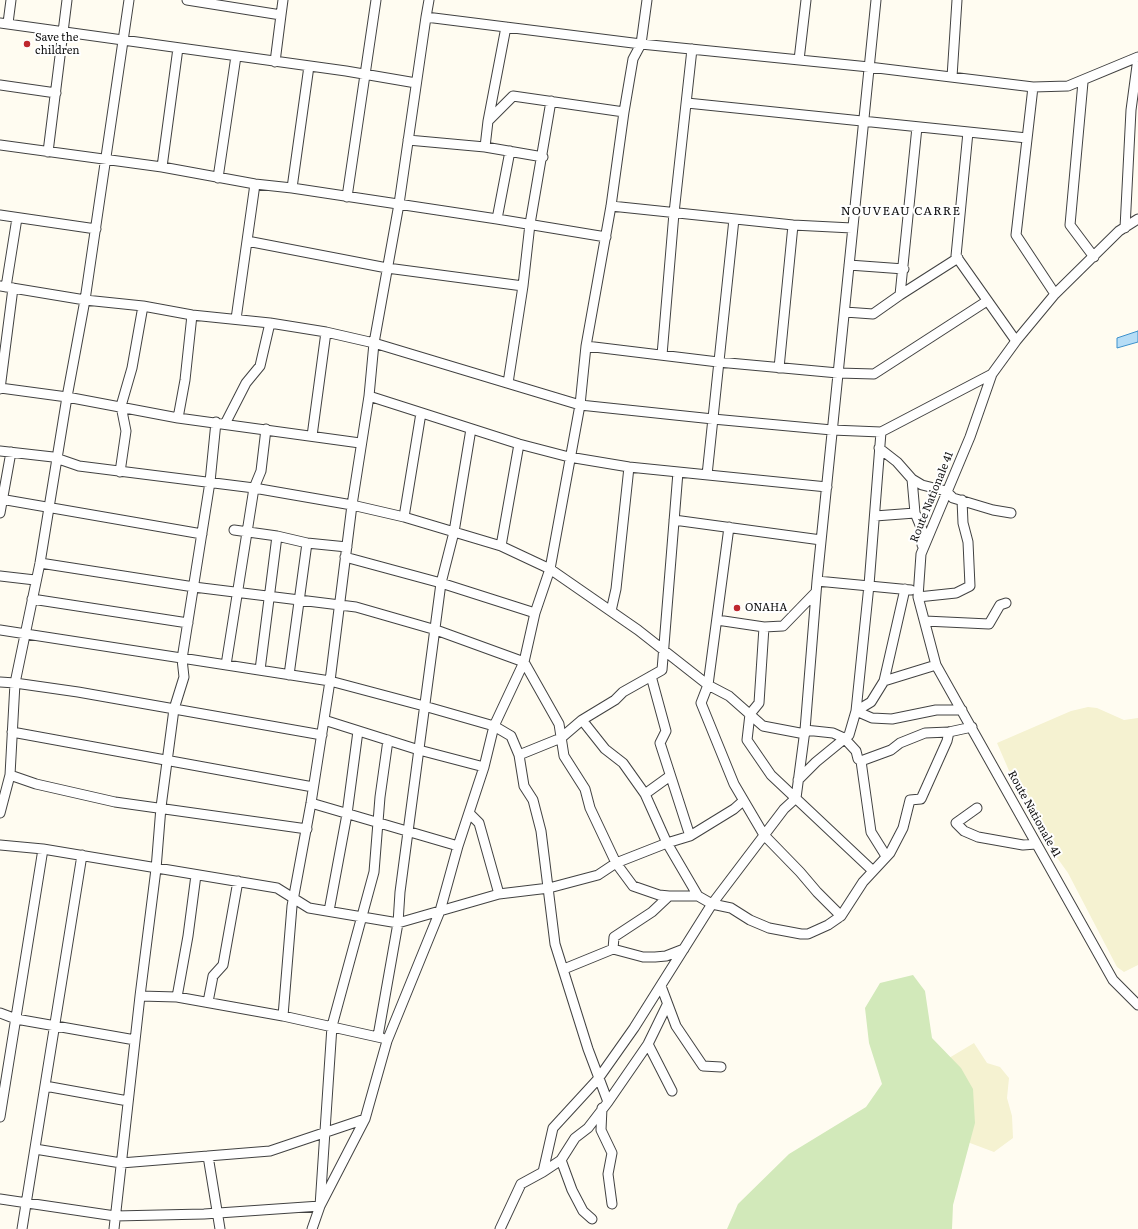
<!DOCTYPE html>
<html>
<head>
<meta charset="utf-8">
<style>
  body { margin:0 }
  canvas { display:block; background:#fffcf1 }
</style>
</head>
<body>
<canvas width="1138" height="1229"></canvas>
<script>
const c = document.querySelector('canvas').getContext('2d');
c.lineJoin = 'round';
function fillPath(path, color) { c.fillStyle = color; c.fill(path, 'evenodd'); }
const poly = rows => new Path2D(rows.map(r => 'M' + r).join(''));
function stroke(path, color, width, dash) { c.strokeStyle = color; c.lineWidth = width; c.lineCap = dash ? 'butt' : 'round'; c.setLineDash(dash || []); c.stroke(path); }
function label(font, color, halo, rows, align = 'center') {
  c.font = font + ' Literata,serif'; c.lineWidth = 4; c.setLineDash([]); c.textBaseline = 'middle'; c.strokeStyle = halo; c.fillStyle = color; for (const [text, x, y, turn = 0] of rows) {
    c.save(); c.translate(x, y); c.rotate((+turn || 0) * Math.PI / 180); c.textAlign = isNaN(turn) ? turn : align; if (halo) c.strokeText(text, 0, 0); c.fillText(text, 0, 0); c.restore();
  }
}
fillPath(poly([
  [1088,707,1097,708,1124,720,1138,718,1138,965,1124,972,1117,967,1068,873,1053,852,1010,773,997,743,1071,711],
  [974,1043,987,1063,1000,1067,1009,1078,1007,1098,1012,1116,1013,1138,994,1152,962,1140,944,1061]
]), '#f5f2d1');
fillPath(poly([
  [913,975,925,991,932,1038,961,1068,973,1089,975,1123,953,1205,952,1229,727,1229,738,1204,789,1154,866,1107,882,1084,869,1043,865,1008,880,983]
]), '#d2e9ba');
const water = poly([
  [1138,331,1138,342,1117,348,1117,338,1138,331]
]);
fillPath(water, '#b6ddf6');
stroke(water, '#3d91cc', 1);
const minor = poly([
  [187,0,281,15,275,62],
  [429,0,426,17,641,44,869,67,1033,87,1068,86,1138,57],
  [281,15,283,0],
  [0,23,346,71,416,83],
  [8,23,11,0],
  [799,60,806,0],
  [952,77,957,0],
  [1083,82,1070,225,1094,257],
  [0,85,56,93],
  [1033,87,1016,235,1055,294],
  [687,103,1027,138],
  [488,121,513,96,624,112],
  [968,132,956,256,1016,341],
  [408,140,485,147,543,157],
  [0,145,162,167,255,184,292,188,497,219,606,237],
  [485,147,488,121,506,27],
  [48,152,67,0],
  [162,167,178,48],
  [218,178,236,56],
  [292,188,309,66],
  [347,197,376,0],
  [611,206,793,225,852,228],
  [0,215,96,229],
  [497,219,510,151],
  [1138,219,1119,231,1055,294,1016,341,992,374,970,437,921,554,918,597,936,665,1113,980,1138,1005],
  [1125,228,1131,110,1138,58],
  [247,241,387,268,523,286],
  [849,265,904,269],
  [0,286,85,300,143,306,192,315,270,323,326,332,374,343,580,405,713,419,832,430,881,432,992,374],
  [6,287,17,218],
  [900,295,917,127],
  [845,312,873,314,900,295,958,258],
  [236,319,255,184],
  [586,346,718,362,838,373,874,374,987,301],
  [662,355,674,213,692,49],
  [779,368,793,225],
  [508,383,523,286,530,224,551,101],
  [0,388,67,397,178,418,360,443],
  [0,389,13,288],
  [369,396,519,444,569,457,629,467,827,487],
  [178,418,185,380,192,315],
  [225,424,246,383,260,366,270,323],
  [312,436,326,332],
  [879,448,897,462,912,479,922,485,946,491,953,498,993,510,1011,513],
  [0,451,53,457,79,466,254,488,352,505,404,517,501,546,550,569,638,630,708,685,729,696,763,726,805,734],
  [120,472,126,431,121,406,132,368,143,306],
  [707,475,734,219],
  [912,479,915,513,923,532,922,545],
  [0,499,202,534],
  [0,513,11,452],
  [875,516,915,513],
  [404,517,421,413],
  [674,520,821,540],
  [729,527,708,685,701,703,734,784,764,835,800,872,817,892,841,916,863,882,890,853,903,828,910,800,921,799,947,741,949,732],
  [234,530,277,536,307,543,347,547],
  [501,546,519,444],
  [345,557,441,583,535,613],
  [40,563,194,587,356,607,436,630,524,662,559,724,564,756,585,789,590,808,616,863,633,886,659,895,669,896],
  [0,576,35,580],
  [817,581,911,590],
  [918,597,956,593,970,586,968,542,963,523,962,500],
  [32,599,188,623],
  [611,611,616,589,629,467],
  [717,620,764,627,783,626,816,592],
  [925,621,989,624,1000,605,1006,603],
  [764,627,759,703,750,714,747,740,771,775,873,871],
  [0,630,330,681,424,706,494,726,511,736,519,755,524,786,533,800,541,831,555,944,588,1049,608,1102],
  [226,665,254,488,261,471,266,429],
  [260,670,277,536],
  [289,675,307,543],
  [651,676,666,731,660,743,690,836],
  [884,681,936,665],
  [0,682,15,683,78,692,322,735],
  [856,711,871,702,884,681,905,589],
  [856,711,872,718,892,719,936,710,962,710],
  [324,720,419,750,484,767],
  [582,720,605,749,623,763,645,794,667,843,698,896],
  [805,730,833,733,844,738,856,751,858,759,861,761,891,750,900,743,925,733,949,732,972,727],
  [12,732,313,787],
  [519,755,561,738,582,720,615,700,623,692,662,670,678,472],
  [861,761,871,832,886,856],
  [10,775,36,784,115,802,307,829],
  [798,780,816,762,849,735,856,711,869,585,881,432],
  [645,794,670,776],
  [311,803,458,846],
  [977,808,956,823,964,831,978,837,1023,845,1036,844],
  [0,813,10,775,15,683,40,563,67,397,85,300,129,0],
  [469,813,479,823,499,894],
  [0,845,43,849,277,888,309,908,398,923,499,894,549,888,598,875,616,863,667,843,690,836,734,809,743,801],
  [329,911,347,814,358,731],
  [613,949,643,957,655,957,666,956,684,949],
  [564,969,613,949,614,937,652,912,669,896,698,896,712,904,731,908,750,920,769,928,801,934,808,934,828,925,841,916],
  [661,986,676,1026,703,1066,721,1067],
  [140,996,177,997,283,1016,382,1038],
  [177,997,188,936,196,875],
  [208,1002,213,976,223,965,238,881],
  [0,1013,16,1019,135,1040],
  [283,1016,292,906,311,803,330,681,352,505,369,396,374,343,399,204,426,17],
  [378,1036,398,923,400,892,441,583,454,532,471,429],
  [648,1044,672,1091],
  [45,1086,128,1101],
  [602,1108,601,1130,612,1153,608,1174,612,1204],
  [0,1117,43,849],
  [35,1149,121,1163,270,1151,365,1119],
  [208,1156,220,1229],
  [561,1160,572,1190,583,1211,592,1219],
  [543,1172,561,1160,575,1138,588,1128,608,1102,648,1044,667,1005],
  [0,1199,115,1216,204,1214,320,1206,365,1119,387,1041,440,911,458,846,484,767,494,726,524,662,535,613,550,569,580,405,586,346,611,206,624,112,633,59,641,44,647,0],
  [22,1229,82,855],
  [114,1229,140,996,156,869,161,807,174,709,184,677,182,659,210,482,216,422],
  [312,1229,320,1206,332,1026,374,872,380,797,388,740],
  [500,1229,521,1184,543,1172,553,1128,598,1079,634,1028,712,904,784,809,796,798,805,730,817,581,876,0]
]);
stroke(minor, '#424242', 11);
stroke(minor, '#fff', 9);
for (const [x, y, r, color] of [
  [27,44,4,"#be272d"],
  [737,608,4,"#be272d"]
]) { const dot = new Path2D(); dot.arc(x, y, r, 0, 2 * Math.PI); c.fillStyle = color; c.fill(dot); stroke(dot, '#fff', 1.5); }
label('11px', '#0f0f0f', '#fff', [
  ["Save the",35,38],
  ["children",35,51],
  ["ONAHA",745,608]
], 'left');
label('11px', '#0f0f0f', '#fff', [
  ["Route Nationale 41",932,497,-68],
  ["Route Nationale 41",1034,814,61]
]);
c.letterSpacing = '1px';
label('12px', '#0f0f0f', '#fff', [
  ["NOUVEAU CARRE",901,211]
]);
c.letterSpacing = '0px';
</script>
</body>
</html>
